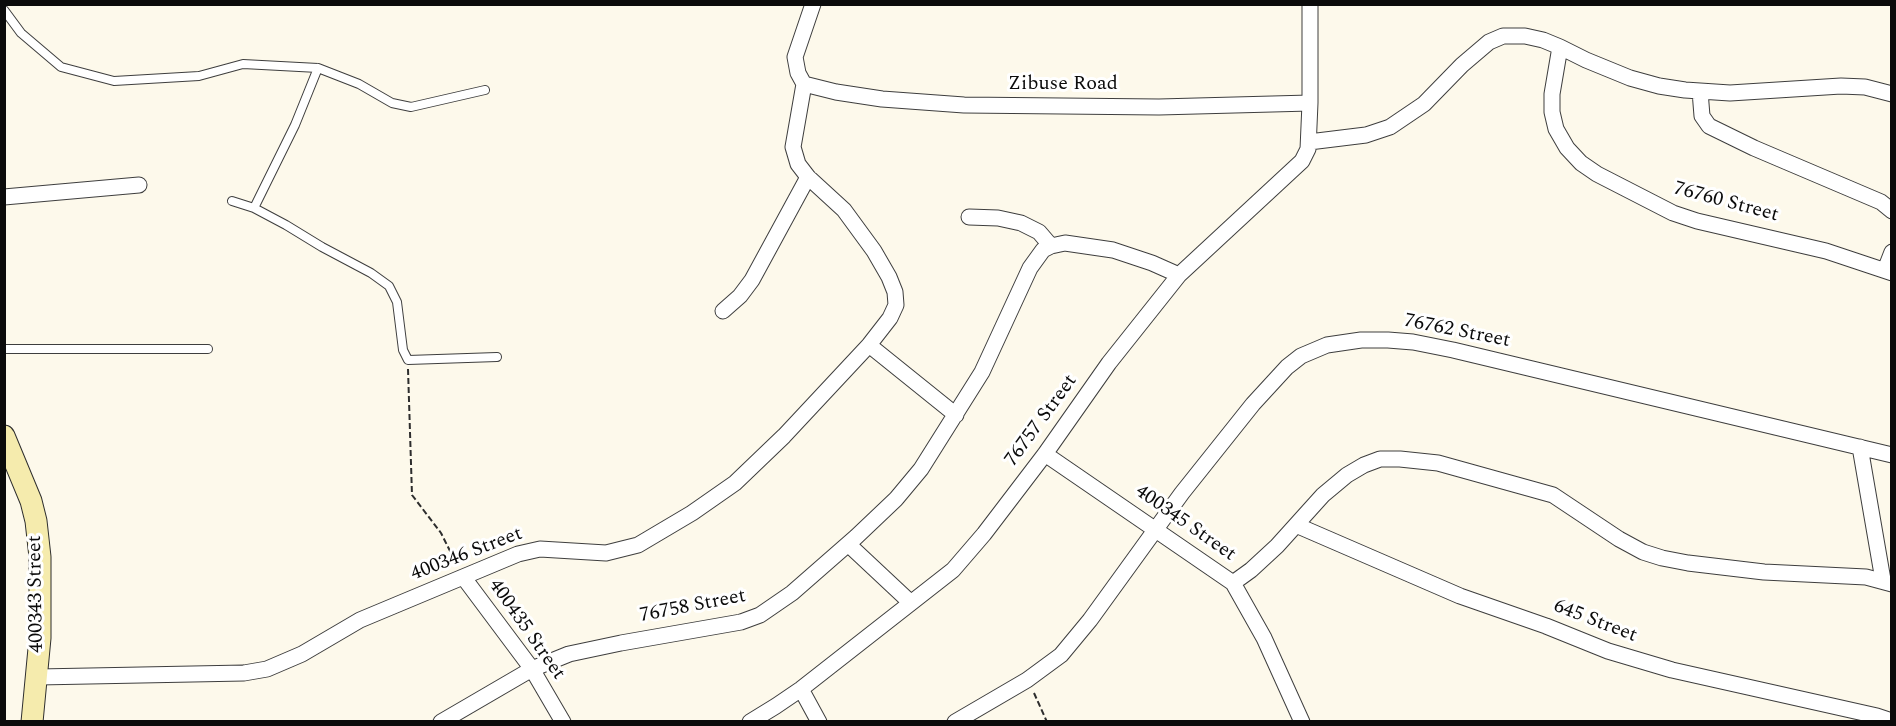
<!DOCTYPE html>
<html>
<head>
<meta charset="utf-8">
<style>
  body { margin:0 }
  #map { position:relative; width:1896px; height:726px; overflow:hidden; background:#fdf9eb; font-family:Spectral,serif }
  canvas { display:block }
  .frame { position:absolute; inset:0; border:6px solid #0b0b0b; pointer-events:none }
</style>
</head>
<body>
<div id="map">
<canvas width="1896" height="726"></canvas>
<div class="frame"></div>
</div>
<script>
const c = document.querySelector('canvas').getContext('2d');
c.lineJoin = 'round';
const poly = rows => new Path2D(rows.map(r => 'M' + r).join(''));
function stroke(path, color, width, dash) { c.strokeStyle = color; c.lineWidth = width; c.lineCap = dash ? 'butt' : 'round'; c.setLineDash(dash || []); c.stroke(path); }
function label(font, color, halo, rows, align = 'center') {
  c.font = font + ' Spectral,serif'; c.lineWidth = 6; c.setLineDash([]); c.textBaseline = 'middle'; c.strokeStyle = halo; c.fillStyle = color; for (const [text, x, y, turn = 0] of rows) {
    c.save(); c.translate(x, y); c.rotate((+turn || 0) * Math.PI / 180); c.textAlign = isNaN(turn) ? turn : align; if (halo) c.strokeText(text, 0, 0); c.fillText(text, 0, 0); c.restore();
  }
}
const lane = poly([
  [4,10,21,33,61,67,114,81,199,76,243,64,318,68,359,84,392,103,411,107,485,90],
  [232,201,254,208,286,225,322,247,371,273,389,286,397,302,403,350,408,360,497,357],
  [254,208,295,125,318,68],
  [4,349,208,349]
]);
const street = poly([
  [813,4,795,57,798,73,804,84,836,92,882,99,964,105,1159,107,1310,103,1310,4],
  [1560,47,1586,60,1630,78,1659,86,1685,90,1730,93,1841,86,1865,87,1892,94],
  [1700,91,1702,116,1709,126,1754,148,1881,202,1892,211],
  [1309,142,1366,135,1390,127,1424,104,1462,65,1489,42,1503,36,1525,36,1543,40,1560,47,1552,94,1552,112,1556,129,1567,148,1581,163,1597,174,1673,213,1697,221,1826,251,1892,273],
  [4,197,139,185],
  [969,217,998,218,1021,223,1039,232,1051,246],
  [1885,270,1892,252],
  [723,311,740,296,752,280,808,177],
  [869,345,956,415],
  [1860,447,1883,580],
  [1045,454,1233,583,1264,638,1302,722],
  [1296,525,1460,596,1546,626,1608,651,1672,670,1877,716,1892,721],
  [848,544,911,603],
  [464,578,532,669,563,722],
  [1233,583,1251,570,1277,546,1323,495,1347,475,1364,465,1380,459,1400,459,1438,463,1553,495,1619,539,1643,552,1662,558,1688,563,1764,572,1866,577,1892,584],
  [38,677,244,673,267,669,302,654,360,620,518,554,540,549,606,553,638,545,692,513,735,483,784,436,869,345,890,318,896,305,895,292,889,277,874,251,844,210,808,177,798,164,793,147,804,84],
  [801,689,819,722],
  [441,722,532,669,569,654,621,643,741,622,760,615,792,593,856,537,896,499,921,469,982,372,1030,268,1043,250,1051,246,1065,243,1113,250,1152,263,1179,275],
  [750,722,776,706,801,689,953,570,984,534,1045,454,1109,363,1179,275,1302,161,1308,149,1310,103],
  [955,722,1027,680,1061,655,1090,620,1182,493,1253,404,1287,367,1301,356,1327,345,1361,340,1388,340,1413,342,1453,350,1892,455]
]);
const secondary = poly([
  [4,436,31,501,36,521,40,557,40,638,32,722]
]);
stroke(lane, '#3e3e3e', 10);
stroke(street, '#3e3e3e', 17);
stroke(secondary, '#2d2d2d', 23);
stroke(poly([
  [408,369,412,495,441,533,457,565],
  [1034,693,1047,722]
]), '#2d2d2d', 2, [6, 3]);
stroke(lane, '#fff', 8);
stroke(street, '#fff', 15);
stroke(secondary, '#f5ebad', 21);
label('20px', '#0b0b0b', '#fff', [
  ["Zibuse Road",1063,85],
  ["76760 Street",1726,203,15],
  ["76762 Street",1457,332,11],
  ["76757 Street",1042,421,-54],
  ["400345 Street",1185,524,35],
  ["400346 Street",467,555,-21],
  ["400343 Street",37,594,-91],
  ["76758 Street",693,607,-11],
  ["645 Street",1595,622,21],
  ["400435 Street",526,630,55]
]);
</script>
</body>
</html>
